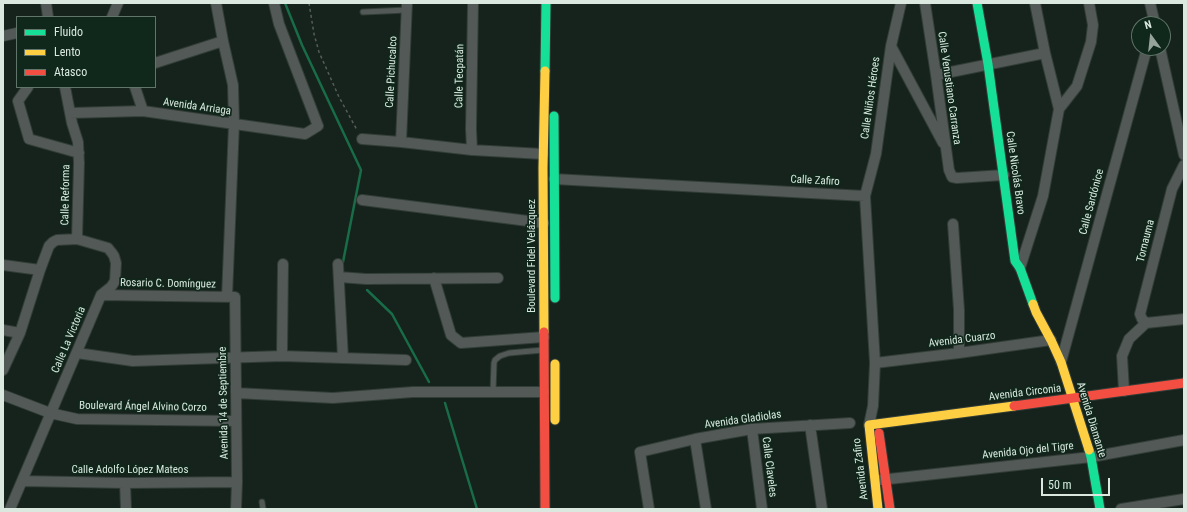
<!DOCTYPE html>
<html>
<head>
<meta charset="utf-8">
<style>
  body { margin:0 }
  #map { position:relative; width:1187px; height:512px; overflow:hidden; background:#16221c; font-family:"Roboto Condensed",sans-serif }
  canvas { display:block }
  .frame { position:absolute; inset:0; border:4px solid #dae8df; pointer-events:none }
  .legend { position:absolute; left:16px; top:16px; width:140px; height:72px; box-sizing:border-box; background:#10281c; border:1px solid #61756a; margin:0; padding:5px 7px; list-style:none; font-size:12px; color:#dae8df }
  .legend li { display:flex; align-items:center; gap:8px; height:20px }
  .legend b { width:20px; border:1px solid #61756a }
  .north { position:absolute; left:1131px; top:16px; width:40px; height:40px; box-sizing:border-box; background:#10281c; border:1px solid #61756a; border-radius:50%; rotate:345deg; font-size:11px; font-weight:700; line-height:16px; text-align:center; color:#dae8df }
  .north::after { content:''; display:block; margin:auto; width:14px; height:18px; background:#95a39b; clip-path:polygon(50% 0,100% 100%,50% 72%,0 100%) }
  .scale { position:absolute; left:1041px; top:478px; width:69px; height:18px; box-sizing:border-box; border:2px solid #dae8df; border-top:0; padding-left:5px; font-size:12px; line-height:14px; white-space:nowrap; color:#dae8df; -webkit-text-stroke:3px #10281c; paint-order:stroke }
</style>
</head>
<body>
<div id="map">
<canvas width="1187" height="512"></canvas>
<div class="frame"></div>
<ul class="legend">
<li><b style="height:5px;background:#16e098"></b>Fluido</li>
<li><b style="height:5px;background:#ffcf43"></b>Lento</li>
<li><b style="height:5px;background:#f24e42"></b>Atasco</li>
</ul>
<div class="north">N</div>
<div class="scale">50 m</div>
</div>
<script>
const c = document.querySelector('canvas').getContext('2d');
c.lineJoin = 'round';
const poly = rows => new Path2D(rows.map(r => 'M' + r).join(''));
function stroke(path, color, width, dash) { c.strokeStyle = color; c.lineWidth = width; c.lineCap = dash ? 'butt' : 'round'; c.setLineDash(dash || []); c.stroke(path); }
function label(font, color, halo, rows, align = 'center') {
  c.font = font + ' "Roboto Condensed",sans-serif'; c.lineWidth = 3.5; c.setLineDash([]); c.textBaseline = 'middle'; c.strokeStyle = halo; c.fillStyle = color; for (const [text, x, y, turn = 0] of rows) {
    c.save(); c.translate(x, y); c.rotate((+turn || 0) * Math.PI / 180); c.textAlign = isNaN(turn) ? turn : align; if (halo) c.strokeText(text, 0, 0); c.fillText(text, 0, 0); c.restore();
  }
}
stroke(poly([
  [285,3,302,45,361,170,343,262],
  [367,290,392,314,429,382],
  [445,403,477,509]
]), '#186c47', 2.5);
const lane = poly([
  [363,12,407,10],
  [493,392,494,363,495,360,500,356,509,353,543,350],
  [262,502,263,509]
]);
const street = poly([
  [46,3,48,17],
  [216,3,223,41],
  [925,3,936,75,949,170,952,177,957,178,1004,175],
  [1035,3,1045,53,1059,109],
  [1150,3,1155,24],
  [112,17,118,3],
  [3,36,17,33],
  [891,46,943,143],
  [1160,48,1184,155],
  [155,63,223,41,233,85,234,124,227,297],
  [936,75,1045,53],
  [28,87,18,101,29,139,79,153],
  [135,87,143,111],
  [70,113,143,111,305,134,318,126,279,24,274,3],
  [362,139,401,142,472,150,543,154],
  [401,142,407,3],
  [472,150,471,129,473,3],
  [554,179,865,196],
  [362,200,544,223],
  [953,224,959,310,959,353],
  [3,265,40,270],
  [1020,268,1043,196,1059,109,1077,86,1091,42,1093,25,1089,3],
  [339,277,366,279,498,278],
  [434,278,451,335,461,343,544,337],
  [101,295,235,297,237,482,236,509],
  [1146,323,1142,319,1140,314,1172,189,1184,165],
  [1146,323,1184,319],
  [3,330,20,333],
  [77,353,133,361,282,356,343,358,338,264],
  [282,356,283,264],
  [343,358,406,360],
  [1061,362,1147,48],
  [875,363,959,353,1051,340],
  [3,370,20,333,40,270,49,246,53,242,57,240,77,239,79,163,78,142,72,123,65,87],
  [1124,391,1122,356,1129,339,1146,323],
  [236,393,333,398,413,392,544,392],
  [3,395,50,413,77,419,236,421],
  [810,425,822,509],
  [869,425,873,406,875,363,865,196,876,154,891,46,901,3],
  [752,429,762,509],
  [695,439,706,509],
  [880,480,1091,457,1184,440],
  [22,481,125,483,237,482],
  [125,483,126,509],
  [10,509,101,295,111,287,115,281,116,263,114,256,112,253,108,248,77,239],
  [649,509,640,452,695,439,752,429,850,423],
  [1121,509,1184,499]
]);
const fast = poly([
  [977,3,988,64,1015,261,1020,268,1033,304],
  [545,71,546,3],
  [554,116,555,298],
  [1089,450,1091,457,1100,509]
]);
const slow = poly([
  [1033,304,1036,312,1051,340,1061,362,1089,450],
  [544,332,543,168,545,71],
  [555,364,555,420],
  [878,509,869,425,1014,406]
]);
const jam = poly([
  [544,332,545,509],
  [1014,406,1184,383],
  [879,433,890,509]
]);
stroke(lane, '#323d37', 7);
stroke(street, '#323d37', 12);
stroke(fast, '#323d37', 11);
stroke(slow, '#323d37', 11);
stroke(jam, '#323d37', 11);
stroke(poly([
  [309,3,314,34,319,52,339,97,357,130]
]), '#565d58', 1.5, [3, 3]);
stroke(lane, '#525956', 5);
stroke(street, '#525956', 10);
stroke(fast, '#16e098', 9);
stroke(slow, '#ffcf43', 9);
stroke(jam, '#f24e42', 9);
label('11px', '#dae8df', '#10281c', [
  ["Calle Pichucalco",392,72,-87],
  ["Calle Tecpatán",460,76,-89],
  ["Calle Venustiano Carranza",949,88,82],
  ["Calle Niños Héroes",871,98,-82],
  ["Avenida Arriaga",197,107,8],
  ["Calle Nicolás Bravo",1015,173,82],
  ["Calle Zafiro",815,181,3],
  ["Calle Reforma",66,195,-89],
  ["Calle Sardónice",1092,202,-75],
  ["Tornauma",1146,241,-76],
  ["Boulevard Fidel Velázquez",532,256,-90],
  ["Rosario C. Domínguez",168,284,1],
  ["Calle La Victoria",69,340,-67],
  ["Avenida Cuarzo",962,340,-7],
  ["Avenida Circonia",1025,393,-7],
  ["Avenida 14 de Septiembre",224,403,-91],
  ["Boulevard Ángel Alvino Corzo",143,407,1],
  ["Avenida Gladiolas",743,420,-8],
  ["Avenida Diamante",1091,420,73],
  ["Avenida Ojo del Tigre",1028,451,-6],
  ["Calle Claveles",769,467,83],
  ["Avenida Zafiro",861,469,-97],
  ["Calle Adolfo López Mateos",130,470]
]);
</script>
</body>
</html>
